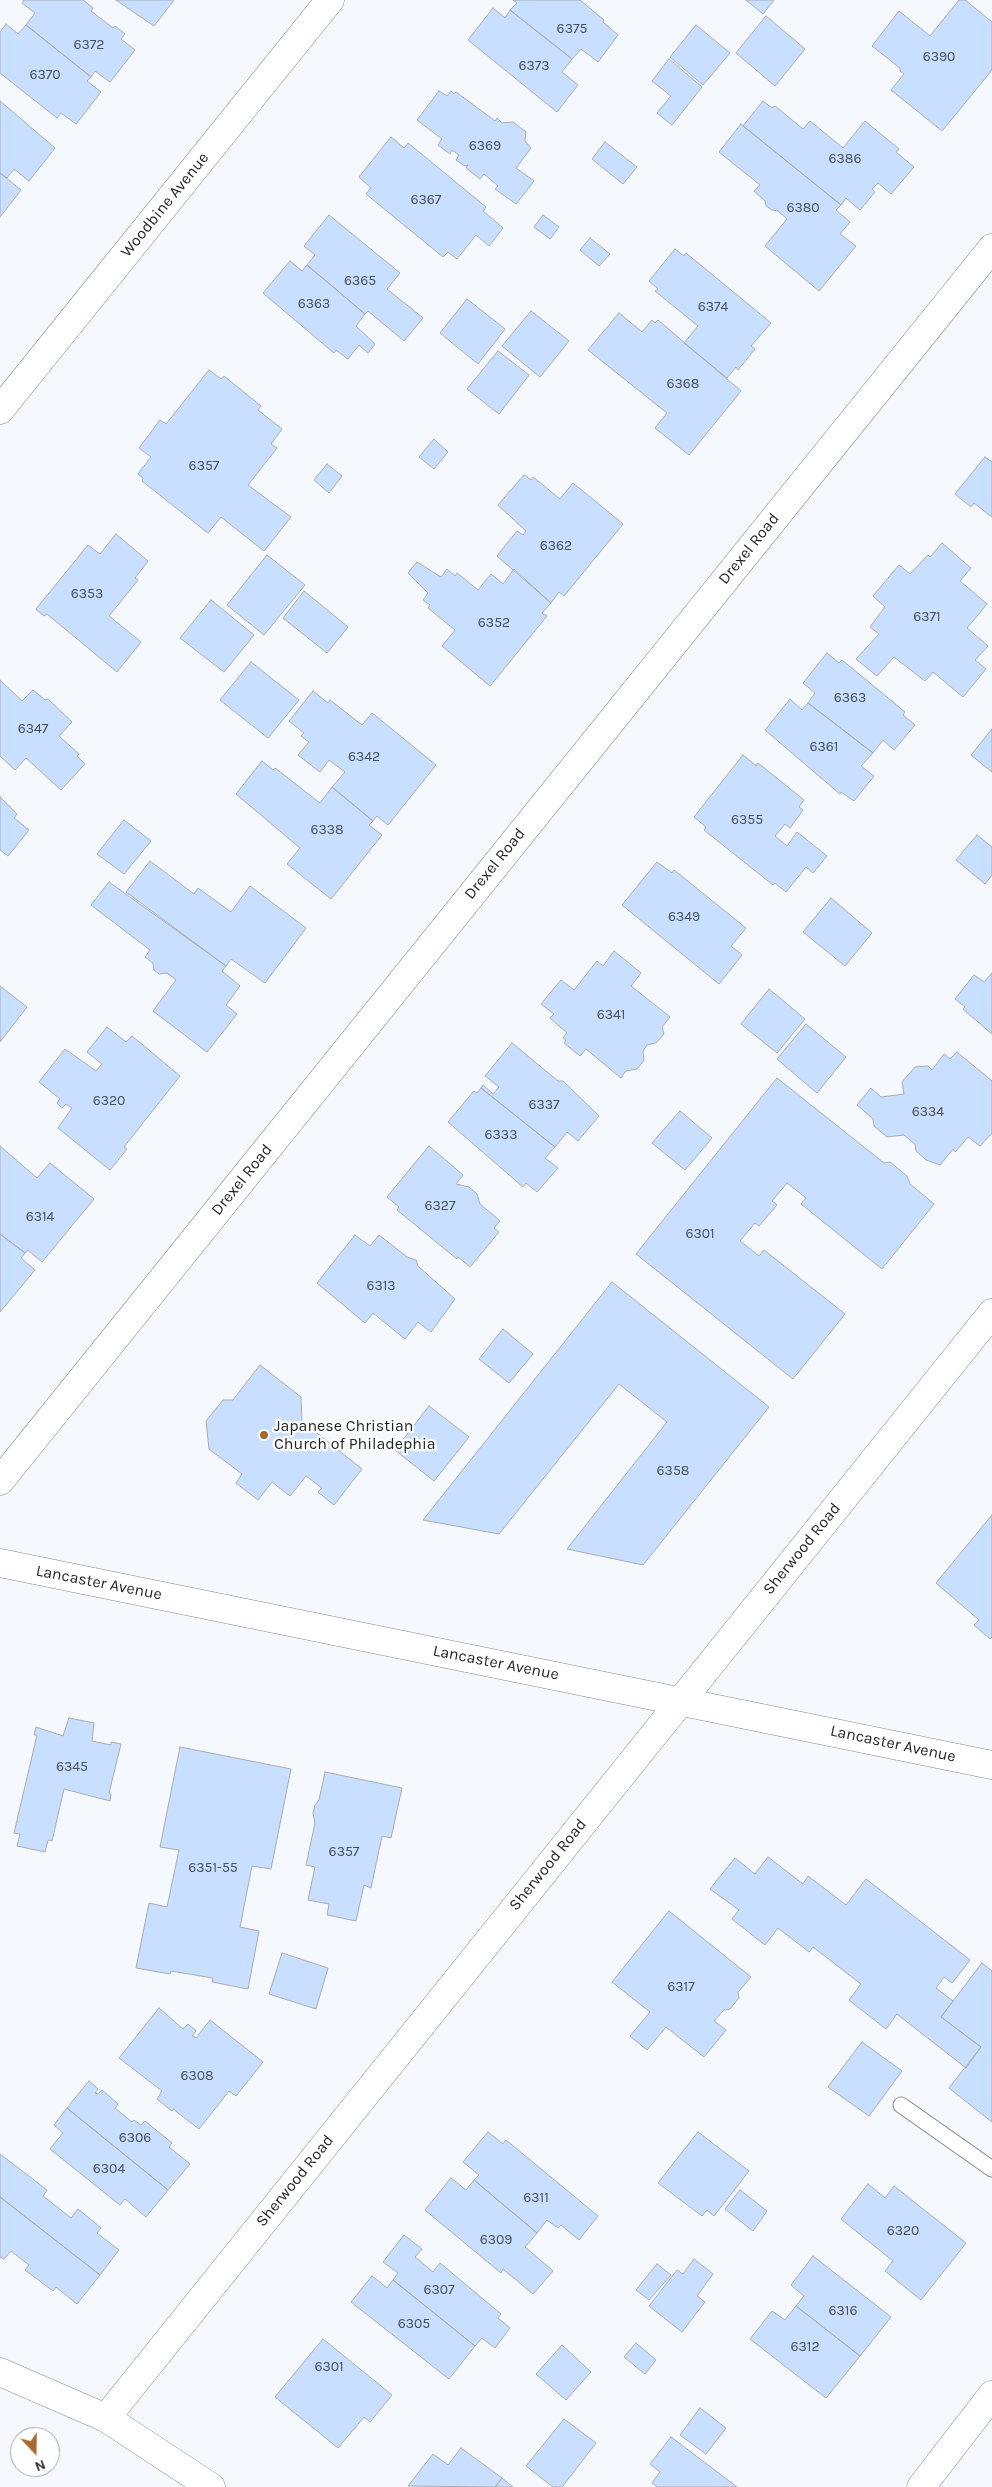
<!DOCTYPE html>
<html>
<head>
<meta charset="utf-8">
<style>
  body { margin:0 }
  #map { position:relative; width:992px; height:2487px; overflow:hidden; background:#f5f8fd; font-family:Karla,sans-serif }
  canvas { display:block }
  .north { position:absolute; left:10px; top:2427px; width:50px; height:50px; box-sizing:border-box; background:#fff; border:1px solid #a5a6a7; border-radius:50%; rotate:159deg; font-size:14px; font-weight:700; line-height:20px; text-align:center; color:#1f2122 }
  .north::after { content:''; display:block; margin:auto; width:18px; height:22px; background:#a8692f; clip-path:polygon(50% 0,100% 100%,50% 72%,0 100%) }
</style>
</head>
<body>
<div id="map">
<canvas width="992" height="2487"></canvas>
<div class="north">N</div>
</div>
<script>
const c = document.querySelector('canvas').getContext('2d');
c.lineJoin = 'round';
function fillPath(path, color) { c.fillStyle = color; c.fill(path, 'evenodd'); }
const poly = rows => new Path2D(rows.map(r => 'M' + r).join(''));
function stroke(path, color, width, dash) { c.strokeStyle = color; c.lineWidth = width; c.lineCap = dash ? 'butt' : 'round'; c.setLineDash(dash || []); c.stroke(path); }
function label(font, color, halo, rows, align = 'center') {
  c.font = font + ' Karla,sans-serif'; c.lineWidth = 4.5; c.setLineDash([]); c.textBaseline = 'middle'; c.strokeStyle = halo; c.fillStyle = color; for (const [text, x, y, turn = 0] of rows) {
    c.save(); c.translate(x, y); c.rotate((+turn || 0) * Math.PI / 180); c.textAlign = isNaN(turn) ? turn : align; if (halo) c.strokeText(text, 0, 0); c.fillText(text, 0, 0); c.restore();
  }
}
const building = poly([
  [24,0,83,0,93,8,91,11,113,28,115,26,125,34,121,39,135,50,110,82,95,71,91,77,26,25,35,13,22,3,24,0],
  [116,0,174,0,154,26,116,0],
  [513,0,580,0,604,20,603,22,618,35,598,62,581,49,572,59,510,10,517,3,513,0],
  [746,0,774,0,763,14,746,0],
  [959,0,965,0,992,22,992,70,942,131,891,90,904,74,900,71,900,68,872,46,899,11,930,36,959,0],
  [493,8,505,18,510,10,572,59,562,72,578,85,557,112,468,40,493,8],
  [766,16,805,49,775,86,736,53,766,16],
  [6,24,18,34,26,25,91,77,87,81,101,92,76,124,61,113,57,118,0,73,0,32,6,24],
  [696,25,730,53,703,85,670,57,696,25],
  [669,59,702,87,672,125,657,113,671,96,652,81,669,59],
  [439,91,447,96,451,91,454,94,456,92,495,121,497,118,502,123,513,122,526,132,525,141,531,148,516,168,534,181,516,204,495,189,498,186,484,174,480,179,466,168,468,165,465,166,456,160,459,155,452,150,450,154,438,145,442,139,417,120,439,91],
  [0,101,55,148,29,181,14,169,7,178,0,173,0,101],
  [763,101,772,108,775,106,803,129,810,121,843,148,865,121,899,149,896,152,914,167,891,194,878,183,872,189,875,192,860,210,846,198,841,205,743,126,763,101],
  [741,124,841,205,836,210,850,222,840,234,856,246,819,291,765,246,787,219,778,211,772,210,766,206,765,201,754,191,760,185,719,152,741,124],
  [391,137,404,148,408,143,486,207,483,211,503,228,489,246,476,235,457,259,448,252,443,257,366,194,371,188,359,177,391,137],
  [605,142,637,167,623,184,592,159,605,142],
  [0,173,21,190,0,217,0,173],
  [329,215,400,273,387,289,423,318,404,341,368,311,365,314,307,265,315,255,304,246,329,215],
  [543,215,559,227,550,239,534,227,543,215],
  [590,238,610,254,599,266,580,250,590,238],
  [675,249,684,256,686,253,771,323,751,346,755,349,738,370,736,367,727,378,684,343,698,326,655,291,658,289,649,281,675,249],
  [290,261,302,271,307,265,365,314,356,326,375,344,368,353,359,345,348,359,336,350,334,353,263,293,290,261],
  [467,299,505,329,478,364,440,333,467,299],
  [531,311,569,341,540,377,502,346,531,311],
  [619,313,642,332,652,320,655,323,658,320,741,391,689,455,655,428,667,413,588,350,619,313],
  [498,351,529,375,499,414,467,389,498,351],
  [209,370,221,379,224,376,261,406,258,410,282,429,271,444,277,448,248,485,291,517,264,551,221,517,208,533,142,481,143,478,138,474,151,457,139,448,160,420,166,424,209,370],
  [434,439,448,452,434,469,419,457,434,439],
  [985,457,992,462,992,517,974,503,971,507,955,494,985,457],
  [327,464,342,476,329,493,314,480,327,464],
  [524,475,531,480,533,477,560,499,573,483,623,524,564,596,559,592,551,603,497,556,517,531,523,535,526,531,498,505,524,475],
  [116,534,148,561,135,578,138,580,109,616,141,642,117,672,47,614,44,616,36,609,88,545,100,554,116,534],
  [942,543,971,568,960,581,987,604,967,628,988,646,975,660,986,669,963,697,933,672,925,681,894,657,877,676,856,659,879,634,870,627,885,607,873,596,899,565,910,574,928,555,930,557,942,543],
  [267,555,305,585,264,635,227,605,267,555],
  [417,562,441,577,447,569,455,576,457,573,478,590,491,574,503,584,514,569,551,603,542,613,547,616,490,686,442,646,455,630,428,608,430,605,423,600,428,593,408,573,417,562],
  [304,591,348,627,327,653,283,618,304,591],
  [211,600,254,635,224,672,180,638,211,600],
  [827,653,839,663,842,660,905,712,903,715,915,725,894,750,883,740,873,753,808,703,815,693,803,683,827,653],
  [251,662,299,700,268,738,220,700,251,662],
  [0,680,22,701,33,690,45,700,48,699,72,722,59,736,79,754,77,756,85,764,61,790,26,758,15,770,0,756,0,680],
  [313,691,328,703,330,700,362,725,372,713,436,765,388,825,377,816,373,821,332,787,345,772,329,760,320,772,298,755,309,742,301,736,304,733,289,721,313,691],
  [790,699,802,710,808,703,873,753,861,766,874,776,854,801,841,792,840,794,765,730,790,699],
  [992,729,992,772,971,755,992,729],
  [743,755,756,766,758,763,804,800,799,807,803,810,790,828,785,824,775,836,787,846,797,832,827,856,813,873,806,867,786,892,775,883,773,885,704,830,706,827,694,817,743,755],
  [262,761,273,770,275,768,320,803,332,787,373,821,369,825,382,835,331,899,287,864,300,848,236,794,262,761],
  [0,797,17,814,14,818,29,830,8,856,0,850,0,797],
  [124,820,151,841,124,874,97,854,124,820],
  [977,835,992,847,992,875,985,884,956,860,977,835],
  [150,861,194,894,198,888,231,912,250,886,306,928,265,983,231,959,226,966,126,892,150,861],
  [657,862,672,873,674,870,746,928,731,946,742,955,719,984,622,905,657,862],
  [109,882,226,966,222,971,240,986,226,1005,237,1014,207,1052,153,1011,176,980,167,973,159,974,154,970,153,963,145,957,150,950,91,905,109,882],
  [831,898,872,933,845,966,803,932,831,898],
  [614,951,641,973,631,986,670,1017,662,1027,664,1034,656,1043,647,1045,643,1051,644,1060,637,1069,626,1071,621,1078,586,1049,580,1056,564,1043,566,1040,563,1038,567,1033,550,1018,554,1014,541,1004,561,980,574,990,597,961,603,966,614,951],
  [992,973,992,1034,963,1009,965,1007,955,999,974,975,984,982,992,973],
  [0,986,27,1007,0,1042,0,986],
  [769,989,805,1019,777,1053,741,1024,769,989],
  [806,1024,846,1057,817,1093,777,1059,806,1024],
  [107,1027,126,1042,132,1036,180,1076,124,1147,127,1149,110,1170,58,1128,72,1108,66,1104,62,1108,57,1103,60,1099,39,1082,65,1049,96,1071,102,1064,87,1052,107,1027],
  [512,1043,558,1081,563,1081,599,1116,578,1141,567,1132,555,1147,481,1088,483,1085,493,1094,499,1087,485,1076,512,1043],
  [957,1052,992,1081,992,1133,980,1146,968,1137,955,1152,953,1149,940,1165,926,1160,916,1151,915,1144,904,1135,887,1137,874,1126,873,1119,857,1105,871,1088,881,1097,904,1094,902,1082,915,1067,928,1066,932,1070,944,1054,950,1059,957,1052],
  [777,1078,884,1163,890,1162,907,1176,910,1184,934,1204,882,1269,801,1204,806,1198,787,1183,772,1201,777,1205,759,1226,755,1223,740,1241,759,1256,764,1250,845,1314,793,1379,636,1254,777,1078],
  [481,1088,555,1147,545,1158,558,1168,537,1192,526,1183,523,1187,448,1122,474,1091,477,1093,481,1088],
  [680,1111,712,1138,685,1170,652,1143,680,1111],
  [0,1146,37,1178,50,1163,94,1199,42,1262,28,1250,25,1253,0,1234,0,1146],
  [429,1146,463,1175,456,1184,469,1187,477,1194,480,1204,500,1221,494,1228,499,1232,470,1267,458,1257,457,1259,397,1210,399,1207,387,1197,429,1146],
  [0,1234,25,1253,21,1258,35,1270,0,1312,0,1234],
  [355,1235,370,1246,379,1235,407,1257,416,1260,418,1266,455,1299,431,1332,418,1322,405,1339,373,1313,365,1323,317,1283,355,1235],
  [612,1282,769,1407,643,1565,567,1549,667,1422,619,1384,499,1534,423,1520,612,1282],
  [503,1329,533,1354,509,1383,479,1359,503,1329],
  [260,1365,301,1397,302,1421,362,1469,334,1505,318,1492,322,1488,306,1476,290,1496,272,1482,258,1500,236,1483,242,1474,209,1449,206,1421,223,1400,233,1400,260,1365],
  [429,1406,469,1437,434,1481,395,1450,429,1406],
  [992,1515,992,1637,990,1639,974,1625,979,1620,936,1583,992,1515],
  [69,1718,94,1723,92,1741,111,1745,111,1742,121,1744,109,1793,111,1794,110,1801,64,1789,52,1841,48,1840,45,1852,17,1846,20,1834,14,1833,37,1735,34,1735,36,1727,63,1736,69,1718],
  [180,1747,291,1769,271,1869,252,1866,240,1927,259,1931,248,1989,212,1982,213,1978,171,1971,170,1974,136,1968,149,1903,167,1907,179,1850,160,1847,180,1747],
  [325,1772,402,1788,391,1838,382,1836,371,1888,364,1885,356,1921,327,1915,329,1904,308,1900,315,1867,306,1865,315,1823,313,1813,315,1805,319,1800,325,1772],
  [768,1857,803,1884,808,1876,846,1905,866,1879,970,1960,952,1983,944,1977,936,1988,953,2001,941,2017,981,2047,966,2068,897,2014,886,2029,849,2000,861,1984,813,1947,809,1952,778,1928,765,1945,732,1919,739,1910,710,1889,735,1858,755,1874,768,1857],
  [669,1911,751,1977,738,1992,739,1998,730,2009,724,2010,714,2021,726,2030,704,2057,666,2027,647,2050,630,2036,650,2012,612,1982,669,1911],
  [282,1953,328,1968,316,2009,269,1994,282,1953],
  [982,1963,992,1971,992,2122,949,2088,981,2047,941,2017,982,1963],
  [159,2008,183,2029,188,2024,196,2031,192,2036,196,2038,210,2020,263,2062,236,2096,229,2091,199,2129,173,2109,172,2111,157,2099,162,2091,119,2058,159,2008],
  [862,2042,902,2071,869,2116,828,2087,862,2042],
  [89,2081,98,2089,95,2093,98,2094,102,2090,118,2104,115,2108,132,2122,134,2120,141,2125,145,2121,172,2143,169,2147,190,2164,168,2190,67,2108,89,2081],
  [67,2108,168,2190,146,2217,125,2199,120,2205,50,2149,63,2133,54,2125,67,2108],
  [488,2132,503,2144,506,2140,598,2216,579,2240,561,2225,558,2228,547,2220,537,2233,474,2180,479,2175,463,2162,488,2132],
  [698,2132,749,2171,714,2216,707,2210,702,2216,658,2183,698,2132],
  [0,2154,47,2190,43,2196,71,2218,78,2209,101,2228,97,2233,119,2250,100,2275,0,2197,0,2154],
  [451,2178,466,2190,474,2180,537,2233,525,2247,553,2271,533,2294,503,2269,501,2273,425,2210,451,2178],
  [868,2184,885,2198,894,2186,966,2243,921,2300,885,2271,893,2261,841,2219,868,2184],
  [740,2190,767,2211,753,2231,725,2209,740,2190],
  [0,2197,100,2275,77,2304,56,2287,53,2291,25,2270,29,2265,11,2251,4,2259,0,2257,0,2197],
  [404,2235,422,2249,415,2257,433,2272,440,2263,501,2314,498,2318,510,2328,495,2348,482,2338,475,2346,393,2280,398,2273,383,2262,404,2235],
  [813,2256,891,2317,860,2356,796,2306,804,2296,791,2285,813,2256],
  [694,2259,713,2274,697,2296,705,2302,682,2332,649,2306,677,2270,683,2274,694,2259],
  [657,2264,671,2275,649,2300,636,2290,657,2264],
  [372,2276,387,2288,393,2280,475,2346,449,2379,351,2302,372,2276],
  [796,2306,860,2356,826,2398,750,2339,772,2311,785,2320,796,2306],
  [323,2339,392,2395,370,2422,364,2417,338,2448,275,2397,323,2339],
  [636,2343,656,2360,645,2374,624,2357,636,2343],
  [562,2345,591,2372,566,2400,536,2374,562,2345],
  [700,2408,726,2428,706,2454,680,2435,700,2408],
  [564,2419,596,2443,562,2487,553,2487,526,2466,564,2419],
  [671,2437,737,2487,657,2487,652,2483,660,2472,650,2464,671,2437],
  [461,2448,502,2478,495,2487,408,2486,433,2454,448,2465,461,2448],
  [502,2478,513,2487,495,2487,502,2478]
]);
fillPath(building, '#c9dfff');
stroke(building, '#a9acb1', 1);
const service = poly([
  [901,2105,992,2169]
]);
const minor = poly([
  [0,410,330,0],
  [0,1481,992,248],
  [106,2418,992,1313],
  [921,2487,992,2395]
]);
const primary = poly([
  [0,2372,106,2418,211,2487]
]);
const trunk = poly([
  [0,1563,992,1765]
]);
stroke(service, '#86898e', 17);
stroke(minor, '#86898e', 29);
stroke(primary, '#86898e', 29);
stroke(trunk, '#86898e', 29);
stroke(service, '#fff', 15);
stroke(minor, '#fff', 28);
stroke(primary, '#fff', 28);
stroke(trunk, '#fff', 28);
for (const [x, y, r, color] of [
  [264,1435,5,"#a8692f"]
]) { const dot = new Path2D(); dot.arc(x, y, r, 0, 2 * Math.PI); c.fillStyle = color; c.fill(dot); stroke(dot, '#fff', 2); }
label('14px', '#4a5059', null, [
  ["6375",572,29],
  ["6372",89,45],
  ["6390",939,57],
  ["6373",534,66],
  ["6370",45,75],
  ["6369",485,146],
  ["6386",845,159],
  ["6367",426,200],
  ["6380",803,208],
  ["6365",360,281],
  ["6363",314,304],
  ["6374",713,307],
  ["6368",683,384],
  ["6357",204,466],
  ["6362",556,546],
  ["6353",87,594],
  ["6371",927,617],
  ["6352",494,623],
  ["6363",850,698],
  ["6347",33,729],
  ["6361",824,747],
  ["6342",364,757],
  ["6355",747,820],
  ["6338",327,830],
  ["6349",684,917],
  ["6341",611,1015],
  ["6320",109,1101],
  ["6337",544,1105],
  ["6334",928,1112],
  ["6333",501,1135],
  ["6327",440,1206],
  ["6314",40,1217],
  ["6301",700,1234],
  ["6313",381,1286],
  ["6358",673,1471],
  ["6345",72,1767],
  ["6357",344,1852],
  ["6351-55",213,1868],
  ["6317",681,1987],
  ["6308",197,2076],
  ["6306",135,2138],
  ["6304",109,2169],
  ["6311",536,2198],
  ["6320",903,2231],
  ["6309",496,2240],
  ["6307",439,2290],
  ["6316",843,2311],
  ["6305",414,2324],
  ["6312",805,2347],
  ["6301",329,2367]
]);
label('16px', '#1f2122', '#fff', [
  ["Woodbine Avenue",165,205,-51],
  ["Drexel Road",749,549,-51],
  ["Drexel Road",495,864,-51],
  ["Drexel Road",242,1180,-51],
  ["Sherwood Road",802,1549,-51],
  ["Lancaster Avenue",99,1583,11],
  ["Lancaster Avenue",496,1663,11],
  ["Lancaster Avenue",893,1744,12],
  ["Sherwood Road",548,1865,-51],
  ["Sherwood Road",295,2181,-51]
]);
label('16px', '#1f2122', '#fff', [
  ["Japanese Christian",274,1426],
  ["Church of Philadephia",274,1444]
], 'left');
</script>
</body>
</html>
